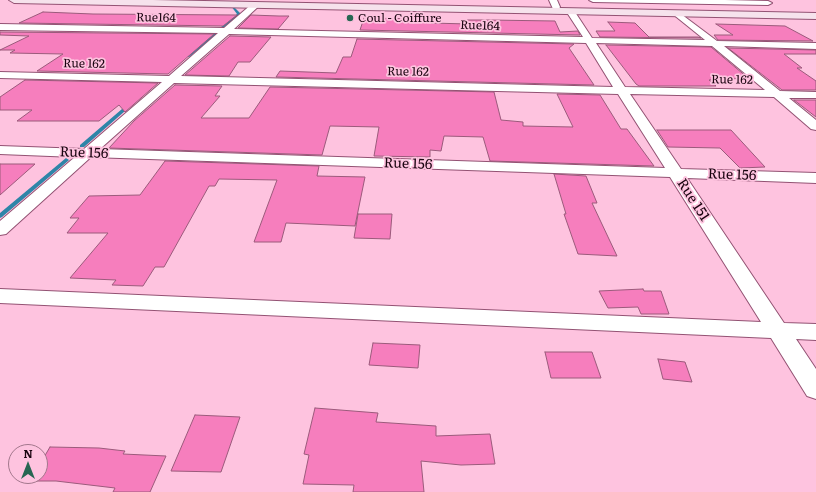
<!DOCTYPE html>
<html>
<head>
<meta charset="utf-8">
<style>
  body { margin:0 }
  #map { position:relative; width:816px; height:492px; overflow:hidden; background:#fec3df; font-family:Literata,serif }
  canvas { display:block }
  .north { position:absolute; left:8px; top:444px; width:40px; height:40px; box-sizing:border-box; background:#fec3df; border:1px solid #a3778c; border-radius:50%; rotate:0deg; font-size:11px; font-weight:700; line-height:16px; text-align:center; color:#1a0410 }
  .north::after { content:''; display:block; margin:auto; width:14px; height:18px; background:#276652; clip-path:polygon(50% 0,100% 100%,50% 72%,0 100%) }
</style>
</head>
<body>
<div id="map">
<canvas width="816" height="492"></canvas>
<div class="north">N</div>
</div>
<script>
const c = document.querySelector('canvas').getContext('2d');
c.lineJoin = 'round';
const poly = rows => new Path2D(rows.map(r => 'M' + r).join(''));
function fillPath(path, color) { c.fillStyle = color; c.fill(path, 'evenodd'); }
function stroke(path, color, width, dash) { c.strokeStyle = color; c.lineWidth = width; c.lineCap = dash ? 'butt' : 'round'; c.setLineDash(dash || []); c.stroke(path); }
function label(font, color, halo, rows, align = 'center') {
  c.font = font + ' Literata,serif'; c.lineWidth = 3.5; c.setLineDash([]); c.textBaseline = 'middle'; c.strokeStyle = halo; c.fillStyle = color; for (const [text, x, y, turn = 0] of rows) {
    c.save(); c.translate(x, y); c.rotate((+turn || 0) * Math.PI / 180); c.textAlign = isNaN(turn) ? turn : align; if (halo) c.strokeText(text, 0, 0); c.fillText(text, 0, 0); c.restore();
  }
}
fillPath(poly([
  [231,6,233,6,241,14,223,29,221,29,221,27,237,14,231,6],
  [215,33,218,34,189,57,187,57,187,55,215,33],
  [129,103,133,104,84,147,80,147,80,145,129,103],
  [66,158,69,160,68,161,2,217,0,218,0,213,66,158]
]), '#2e85a8');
const building = poly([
  [43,12,93,14,237,15,223,26,19,23,43,12],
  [251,15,279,16,289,16,278,29,238,28,251,15],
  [364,18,430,19,431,23,468,24,467,20,489,20,555,21,560,32,578,31,580,35,360,30,364,18],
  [608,22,635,23,649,37,698,37,701,38,600,37,596,31,615,31,608,22],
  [716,24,785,26,813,41,718,40,714,35,733,35,716,24],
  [0,32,214,34,168,74,37,71,63,54,10,53,15,50,0,50,29,36,0,35,0,32],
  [230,36,271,37,250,62,238,62,229,76,185,75,230,36],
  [357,39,574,44,569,48,594,85,276,77,280,71,336,73,343,57,351,57,357,39],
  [606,45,711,47,748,78,709,80,716,86,639,86,636,84,606,45],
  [728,48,816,50,816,54,784,54,802,68,797,68,816,81,816,90,782,90,728,48],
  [25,80,158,83,125,112,119,105,99,121,17,121,32,110,0,110,0,97,25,80],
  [175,85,222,86,215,96,220,96,201,118,249,118,270,87,494,92,501,120,523,122,523,126,573,127,557,94,600,95,621,129,627,129,654,166,490,161,483,137,444,136,441,151,430,150,430,157,374,156,379,127,330,126,322,155,109,148,134,121,175,85],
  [794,100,816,100,816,117,794,100],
  [657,130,731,130,765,167,740,168,720,148,668,147,657,130],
  [165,161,319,166,317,176,365,177,355,226,286,223,281,242,254,242,277,180,219,179,215,186,209,186,164,267,155,267,143,286,112,285,116,280,70,278,108,233,67,233,79,218,70,218,89,196,140,195,165,161],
  [0,164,35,164,0,195,0,164],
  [554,174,586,176,597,203,592,203,617,256,578,254,564,214,566,214,554,174],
  [358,214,392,214,390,239,354,238,358,214],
  [643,289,644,291,661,291,669,314,641,314,638,307,608,308,599,291,643,289],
  [373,343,420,345,418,368,369,365,373,343],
  [545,352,592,352,601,378,551,378,545,352],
  [658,359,685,362,692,382,663,379,658,359],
  [315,408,378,413,376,422,436,426,436,436,490,434,495,464,461,465,421,461,424,492,353,492,354,485,303,484,309,455,304,454,315,408],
  [195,415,240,417,221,472,171,471,195,415],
  [50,447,99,448,125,451,123,454,166,456,150,492,113,492,115,488,56,481,30,481,33,476,40,476,40,464,50,447]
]);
fillPath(building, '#f67ebd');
stroke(building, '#9b5a7b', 1);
const minor = poly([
  [549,0,557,0,560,7,559,9,553,9,549,0],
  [589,0,725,0,768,1,772,3,768,5,593,2,589,0],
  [253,3,260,5,234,29,583,37,566,11,570,9,573,9,592,38,705,40,674,15,673,13,677,11,717,41,816,43,816,49,724,46,780,91,816,92,816,98,789,98,816,120,816,130,811,129,774,97,630,94,681,169,816,173,816,183,687,178,784,323,816,324,816,340,796,339,816,369,816,399,807,396,771,338,0,303,0,289,761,322,670,177,91,157,6,234,0,235,0,221,75,157,0,154,0,146,84,149,162,82,0,78,0,72,169,76,218,33,0,30,0,24,224,28,253,3],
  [229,34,586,43,613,87,181,76,229,34],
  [596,43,712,46,765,90,625,87,596,43],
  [174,83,618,94,665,168,100,149,174,83]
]);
const secondary = poly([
  [9,0,153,0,816,13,816,19,14,3,9,0]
]);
stroke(minor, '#935273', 2);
stroke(secondary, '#935273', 2);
fillPath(minor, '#fff');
fillPath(secondary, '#f6e2ec');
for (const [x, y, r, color] of [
  [350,18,4,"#276652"]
]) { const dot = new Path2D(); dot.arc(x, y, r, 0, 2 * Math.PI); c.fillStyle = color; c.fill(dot); stroke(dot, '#fec3df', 1.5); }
label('12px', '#1a0410', '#fec3df', [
  ["Rue164",156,18,1],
  ["Rue164",480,26,2],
  ["Rue 162",84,64,1],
  ["Rue 162",408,72,1],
  ["Rue 162",732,80,1]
]);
label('12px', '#1a0410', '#fec3df', [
  ["Coul - Coiffure",358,18]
], 'left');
label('14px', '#1a0410', '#fec3df', [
  ["Rue 156",84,153,2],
  ["Rue 156",408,164,2],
  ["Rue 156",732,175,2],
  ["Rue 151",693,200,57]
]);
</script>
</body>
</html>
